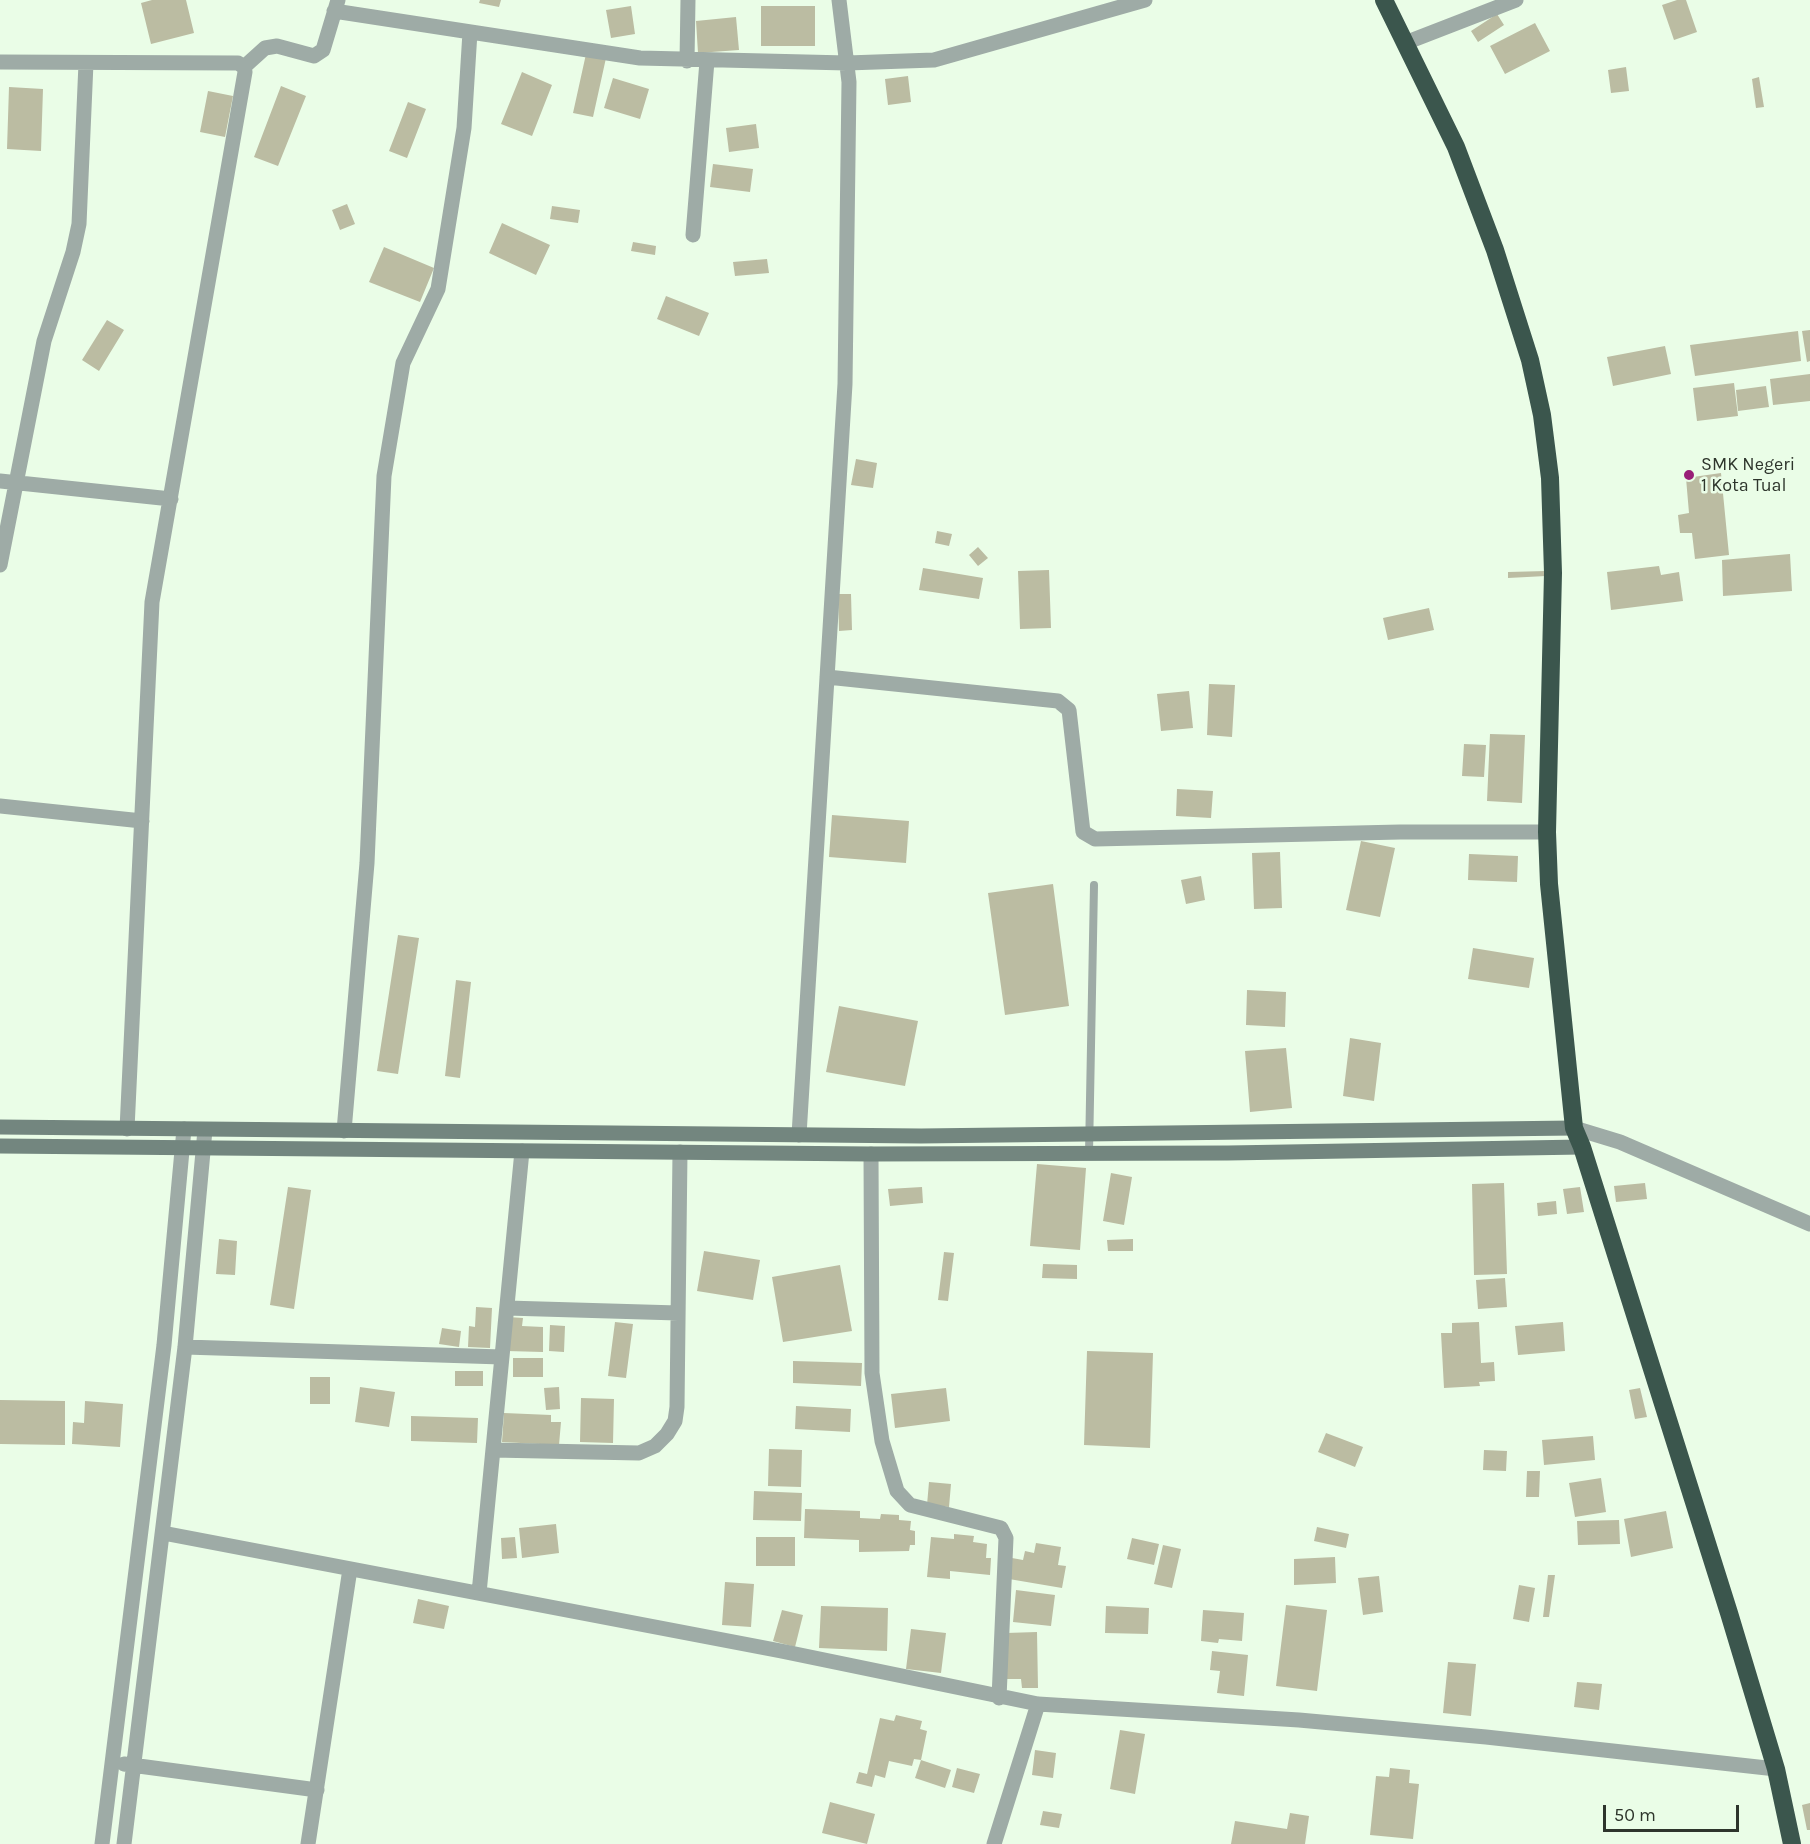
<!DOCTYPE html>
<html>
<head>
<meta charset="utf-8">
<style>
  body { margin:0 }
  #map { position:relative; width:1810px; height:1844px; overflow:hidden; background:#eafde7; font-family:Karla,sans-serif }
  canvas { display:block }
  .scale { position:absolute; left:1603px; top:1805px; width:136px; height:27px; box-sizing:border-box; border:3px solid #2e352c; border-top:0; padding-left:8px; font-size:18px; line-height:21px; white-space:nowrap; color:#2e352c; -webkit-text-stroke:4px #eafde7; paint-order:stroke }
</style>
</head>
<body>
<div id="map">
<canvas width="1810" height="1844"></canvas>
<div class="scale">50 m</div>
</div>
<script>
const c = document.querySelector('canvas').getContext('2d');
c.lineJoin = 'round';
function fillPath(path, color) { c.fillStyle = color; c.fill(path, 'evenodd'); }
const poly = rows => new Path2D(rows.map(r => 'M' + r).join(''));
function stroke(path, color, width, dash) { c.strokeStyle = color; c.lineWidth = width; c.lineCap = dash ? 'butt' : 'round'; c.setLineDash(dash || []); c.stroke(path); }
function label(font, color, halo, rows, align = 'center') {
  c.font = font + ' Karla,sans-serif'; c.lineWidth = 5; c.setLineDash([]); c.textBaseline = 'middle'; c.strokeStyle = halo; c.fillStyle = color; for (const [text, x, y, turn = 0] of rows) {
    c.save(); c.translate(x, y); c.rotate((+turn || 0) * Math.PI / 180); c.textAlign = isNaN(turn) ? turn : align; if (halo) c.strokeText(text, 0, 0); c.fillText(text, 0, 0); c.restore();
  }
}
fillPath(poly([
  [152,0,186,0,194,33,151,44,141,3],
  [480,0,501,0,499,7,479,3],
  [1677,0,1686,0,1697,32,1674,40,1662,5],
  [631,6,635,34,611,38,606,10],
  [761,6,815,6,815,46,761,46],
  [1497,14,1504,25,1478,42,1471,31],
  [736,17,739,50,698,53,696,21],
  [1535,23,1550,51,1505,74,1490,46],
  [586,54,606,58,593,117,573,113],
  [1626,67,1629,91,1611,93,1608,70],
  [522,72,552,85,532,136,501,124],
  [908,76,911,102,888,105,885,79],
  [1759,77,1764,107,1756,108,1752,79],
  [613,78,649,89,640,119,604,108],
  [281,86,306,96,278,166,254,157],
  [9,87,43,89,41,151,7,149],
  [208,91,233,96,225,137,200,132],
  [408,102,426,109,407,158,389,151],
  [756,124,759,148,729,152,726,128],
  [713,164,753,169,750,192,710,187],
  [347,204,355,224,340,230,332,210],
  [552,206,580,210,578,223,550,219],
  [502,223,550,245,536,275,489,253],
  [633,242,656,246,655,255,631,251],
  [384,247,434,268,420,302,369,282],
  [767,259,769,273,735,276,733,262],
  [666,296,709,313,699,336,657,319],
  [107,320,124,330,99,371,82,360],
  [1810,330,1810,361,1807,362,1802,331],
  [1798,331,1801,361,1695,376,1690,345],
  [1665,346,1671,374,1613,386,1607,357],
  [1810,374,1810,401,1773,405,1770,379],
  [1734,383,1738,416,1697,421,1693,388],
  [1766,386,1769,407,1738,411,1736,390],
  [856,459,877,463,873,488,851,485],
  [1721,473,1729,555,1695,559,1692,533,1680,533,1678,515,1689,513,1686,478],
  [937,531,952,534,949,546,935,543],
  [978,547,988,558,978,566,969,555],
  [1790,554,1792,591,1723,596,1722,560],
  [1659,566,1661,575,1679,572,1683,601,1611,610,1607,572],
  [923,568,983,578,979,599,919,590],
  [1049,570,1051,628,1020,629,1018,571],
  [1546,571,1546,576,1508,578,1508,572],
  [838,594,851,594,852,630,839,631],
  [1429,608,1434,630,1388,640,1383,618],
  [1209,684,1235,685,1232,737,1207,735],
  [1189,691,1193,728,1161,731,1157,694],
  [1490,734,1525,735,1522,803,1487,801],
  [1464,744,1486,745,1484,777,1462,776],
  [1177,789,1213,791,1211,818,1176,816],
  [832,815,909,821,906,863,829,857],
  [1361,841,1395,848,1380,917,1346,910],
  [1280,852,1282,908,1254,909,1252,853],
  [1469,854,1518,856,1517,882,1468,880],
  [1201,876,1205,900,1186,904,1181,880],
  [1053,884,1069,1006,1005,1015,988,893],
  [398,935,419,938,398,1074,377,1071],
  [1473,948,1534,958,1529,988,1468,979],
  [456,980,471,982,460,1078,445,1076],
  [1247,990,1286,992,1285,1027,1246,1025],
  [839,1006,918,1021,905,1086,826,1072],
  [1350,1038,1381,1043,1374,1101,1343,1096],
  [1286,1048,1292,1108,1250,1112,1245,1051],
  [1037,1164,1086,1168,1080,1250,1030,1246],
  [1111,1173,1132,1177,1124,1225,1103,1221],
  [1504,1183,1507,1274,1474,1275,1472,1184],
  [1645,1183,1647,1199,1616,1202,1614,1186],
  [288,1187,311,1190,294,1309,270,1305],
  [922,1187,923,1203,890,1206,888,1189],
  [1580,1187,1584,1212,1567,1214,1563,1189],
  [1556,1201,1557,1214,1538,1216,1537,1203],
  [219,1239,237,1241,235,1275,216,1274],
  [1133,1239,1133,1251,1108,1251,1107,1240],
  [704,1251,760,1260,753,1300,697,1291],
  [944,1252,954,1253,948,1301,938,1300],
  [1043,1264,1077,1265,1077,1279,1042,1278],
  [840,1265,852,1331,783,1342,772,1277],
  [1505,1278,1507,1307,1478,1309,1476,1280],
  [476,1307,492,1308,490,1348,468,1347,469,1326,475,1327],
  [508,1317,523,1318,522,1326,543,1327,543,1352,507,1351],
  [615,1322,633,1324,626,1378,608,1376],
  [1479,1322,1481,1363,1494,1362,1495,1381,1479,1382,1480,1386,1444,1388,1441,1333,1452,1333,1452,1323],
  [1563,1322,1565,1351,1518,1355,1515,1326],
  [550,1325,565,1326,564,1352,549,1351],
  [442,1328,461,1331,459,1347,439,1344],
  [1087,1351,1153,1353,1150,1448,1084,1445],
  [513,1358,543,1358,543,1377,513,1377],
  [793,1361,862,1363,861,1386,793,1383],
  [455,1371,483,1371,483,1386,455,1386],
  [310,1377,330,1377,330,1404,310,1404],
  [360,1387,395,1392,389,1427,355,1422],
  [559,1387,560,1409,546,1410,544,1388],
  [946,1388,950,1421,895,1428,891,1394],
  [1640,1388,1647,1417,1635,1419,1629,1390],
  [581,1398,614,1399,613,1443,580,1442],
  [0,1400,65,1401,65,1445,0,1444],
  [85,1401,123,1404,120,1447,72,1444,73,1422,84,1423],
  [796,1406,851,1409,850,1432,795,1429],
  [504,1413,551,1415,551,1422,561,1422,559,1445,502,1442],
  [411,1416,478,1418,477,1443,411,1441],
  [1326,1433,1363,1447,1355,1467,1318,1452],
  [1593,1436,1595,1460,1544,1465,1542,1440],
  [769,1449,802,1450,801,1487,768,1486],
  [1484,1450,1507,1451,1506,1471,1483,1470],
  [1527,1471,1540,1471,1539,1497,1526,1497],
  [1601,1478,1606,1512,1575,1517,1569,1483],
  [929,1482,951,1484,949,1507,927,1505],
  [754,1491,802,1493,801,1521,753,1520],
  [805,1509,860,1511,860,1518,880,1519,881,1514,899,1515,899,1520,911,1521,910,1530,915,1531,915,1545,910,1545,909,1551,859,1552,859,1540,804,1538],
  [1666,1511,1673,1548,1631,1557,1624,1519],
  [1619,1520,1620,1544,1578,1545,1577,1521],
  [556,1524,559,1553,522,1558,519,1528],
  [1317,1527,1349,1534,1346,1548,1314,1541],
  [954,1534,974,1536,973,1542,987,1544,986,1558,991,1558,990,1575,950,1571,950,1579,927,1577,931,1537,954,1539],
  [515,1537,517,1558,502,1559,501,1538],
  [756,1537,795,1537,795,1566,756,1566],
  [1132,1538,1159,1544,1154,1565,1127,1559],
  [1036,1543,1061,1547,1058,1565,1066,1566,1062,1588,1009,1579,1012,1558,1023,1560,1025,1551,1034,1553],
  [1163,1545,1181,1549,1172,1588,1154,1584],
  [1335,1557,1336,1583,1294,1585,1294,1559],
  [1548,1575,1555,1575,1549,1617,1543,1617],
  [1379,1576,1383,1612,1363,1615,1358,1578],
  [725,1582,754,1584,751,1627,722,1625],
  [1519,1585,1535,1588,1529,1622,1513,1619],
  [1016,1590,1055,1595,1051,1626,1013,1622],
  [418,1599,449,1606,444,1629,413,1623],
  [1286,1605,1327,1610,1317,1691,1276,1686],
  [821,1606,888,1608,887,1651,819,1648],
  [1106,1606,1149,1608,1148,1634,1105,1633],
  [782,1610,803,1615,795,1647,773,1641],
  [1203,1610,1244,1613,1242,1641,1219,1639,1218,1643,1201,1641],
  [911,1629,946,1633,941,1673,906,1669],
  [1037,1632,1038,1688,1022,1688,1021,1679,1006,1679,1006,1633],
  [1212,1651,1248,1655,1244,1696,1217,1693,1220,1671,1210,1670],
  [1448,1662,1476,1664,1471,1716,1443,1713],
  [1577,1682,1602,1684,1599,1710,1574,1707],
  [896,1715,922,1721,920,1729,927,1731,921,1760,914,1759,912,1766,889,1761,885,1778,875,1775,872,1787,856,1783,859,1772,867,1774,880,1718,894,1721],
  [1120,1730,1145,1734,1135,1794,1110,1789],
  [1035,1750,1056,1753,1053,1778,1032,1775],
  [921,1760,951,1770,945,1788,915,1778],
  [957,1768,980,1774,974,1793,952,1787],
  [1390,1768,1410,1770,1409,1783,1419,1784,1413,1839,1370,1835,1376,1776,1389,1777],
  [830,1802,875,1814,867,1844,822,1833],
  [1810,1803,1810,1830,1807,1830,1802,1805],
  [1043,1811,1062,1814,1059,1828,1040,1825],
  [1290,1813,1309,1816,1305,1844,1231,1844,1235,1821,1287,1829]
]), '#bbbca2');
stroke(poly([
  [1089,1153,1094,885]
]), '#9eaba6', 8);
stroke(poly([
  [334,11,640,58,847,63,934,60,1145,0],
  [1405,43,1516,0],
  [687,61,688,0],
  [0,62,238,63,244,67,245,72,152,602,127,1129],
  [244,67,265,48,277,46,314,56,323,50,338,0],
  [693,235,707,61],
  [0,481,171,499],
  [0,565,44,341,73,252,79,224,86,63],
  [827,677,1058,701,1069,710,1083,832,1095,839,1400,832,1547,832],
  [0,806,142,821],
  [1574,1128,1620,1142,1810,1224],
  [344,1131,367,863,384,476,403,363,438,289,464,128,470,32],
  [799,1135,845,384,849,82,839,0],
  [871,1154,872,1373,882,1441,897,1491,910,1505,1001,1528,1006,1538,999,1698],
  [507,1308,678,1313],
  [185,1347,502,1357],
  [493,1450,639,1453,655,1446,667,1434,675,1421,677,1407,680,1152],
  [163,1533,781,1651,1038,1704,1299,1720,1486,1737,1776,1769],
  [479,1593,522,1151],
  [124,1764,317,1790],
  [102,1844,164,1345,184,1129],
  [124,1844,185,1347,205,1130],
  [308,1844,350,1569],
  [994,1844,1038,1704]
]), '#9eaba6', 15);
stroke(poly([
  [0,1127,921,1136,1574,1128],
  [0,1146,871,1154,1228,1153,1582,1147]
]), '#73867f', 15);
stroke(poly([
  [1384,0,1456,147,1495,250,1530,360,1542,415,1550,478,1553,573,1547,832,1549,884,1574,1128,1582,1147,1729,1613,1776,1769,1792,1844]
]), '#3b564d', 18);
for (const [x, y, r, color] of [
  [1689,475,6,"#991e77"]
]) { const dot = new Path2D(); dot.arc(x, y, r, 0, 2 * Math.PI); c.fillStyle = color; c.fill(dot); stroke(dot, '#eafde7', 2); }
label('18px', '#2e352c', '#eafde7', [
  ["SMK Negeri",1701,465],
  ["1 Kota Tual",1701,486]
], 'left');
</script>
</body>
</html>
